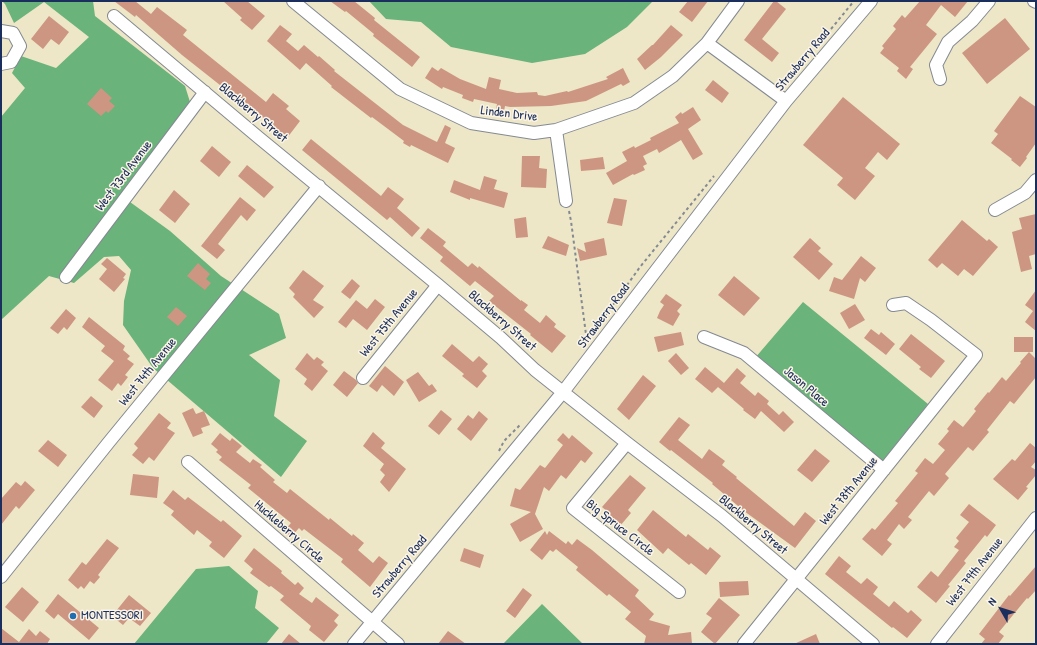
<!DOCTYPE html>
<html>
<head>
<meta charset="utf-8">
<style>
  body { margin:0 }
  #map { position:relative; width:1037px; height:645px; overflow:hidden; background:#ede6c7; font-family:"Patrick Hand",sans-serif }
  canvas { display:block }
  .frame { position:absolute; inset:0; border:2px solid #1b2f5e; pointer-events:none }
  .north { position:absolute; left:981px; top:589px; width:40px; height:40px; -webkit-text-stroke:3px #fcf5e5; paint-order:stroke; rotate:309deg; font-size:11px; font-weight:700; line-height:16px; text-align:center; color:#1b2f5e }
  .north::after { content:''; display:block; margin:auto; width:14px; height:18px; background:#1b2f5e; clip-path:polygon(50% 0,100% 100%,50% 72%,0 100%) }
</style>
</head>
<body>
<div id="map">
<canvas width="1037" height="645"></canvas>
<div class="frame"></div>
<div class="north">N</div>
</div>
<script>
const c = document.querySelector('canvas').getContext('2d');
c.lineJoin = 'round';
function fillPath(path, color) { c.fillStyle = color; c.fill(path, 'evenodd'); }
const poly = rows => new Path2D(rows.map(r => 'M' + r).join(''));
function stroke(path, color, width, dash) { c.strokeStyle = color; c.lineWidth = width; c.lineCap = dash ? 'butt' : 'round'; c.setLineDash(dash || []); c.stroke(path); }
function label(font, color, halo, rows, align = 'center') {
  c.font = font + ' "Patrick Hand",sans-serif'; c.lineWidth = 3; c.setLineDash([]); c.textBaseline = 'middle'; c.strokeStyle = halo; c.fillStyle = color; for (const [text, x, y, turn = 0] of rows) {
    c.save(); c.translate(x, y); c.rotate((+turn || 0) * Math.PI / 180); c.textAlign = isNaN(turn) ? turn : align; if (halo) c.strokeText(text, 0, 0); c.fillText(text, 0, 0); c.restore();
  }
}
fillPath(poly([
  [2,1,93,1,95,16,185,86,190,102,123,190,130,202,170,231,221,276,279,314,286,338,249,355,280,380,274,416,307,441,281,477,153,368,123,325,124,301,131,270,119,256,104,257,74,283,49,276,1,320,1,117,25,88,12,73,21,56,56,68,89,37,44,2,14,23,5,4],
  [369,1,653,1,627,27,585,54,532,63,451,47,421,22,386,19],
  [803,302,928,404,881,463,755,358],
  [229,566,258,591,255,608,279,628,266,644,134,644,196,569],
  [542,604,583,644,503,644]
]), '#6ab37a');
fillPath(poly([
  [114,1,135,1,151,14,157,7,187,30,183,35,266,102,273,93,289,106,286,109,300,121,287,138,250,107,249,108,182,55,136,15,135,17],
  [223,1,247,1,265,16,252,30,240,20,242,18],
  [330,1,354,1,375,18,374,20,420,57,412,67,373,36,374,34,346,11,345,12],
  [688,1,708,1,692,22,679,12],
  [774,1,776,1,786,9,762,39,779,53,772,62,744,40],
  [920,1,968,1,955,17,941,5,926,25,937,34,910,67,913,69,906,79,897,71,899,68,880,53,884,48,882,46,896,29,893,26,902,15,905,18],
  [49,16,69,32,59,45,51,39,43,49,31,39],
  [1005,18,1030,49,987,84,962,53],
  [280,25,292,34,286,41,298,51,304,45,318,57,319,56,335,70,334,71,403,125,437,142,445,125,451,128,445,143,455,148,448,163,411,145,410,147,403,143,404,141,372,117,371,118,331,87,332,86,306,63,300,70,267,41],
  [671,25,683,35,661,57,645,70,637,59,652,45,653,45],
  [432,67,438,71,441,68,460,79,486,89,489,77,501,80,499,89,517,93,537,92,538,95,545,96,567,91,568,92,608,79,606,77,623,68,630,82,623,86,621,84,586,101,551,106,510,107,505,106,504,111,496,110,497,104,474,99,473,102,462,98,463,95,443,87,442,89,425,78],
  [713,80,729,93,722,103,705,90],
  [101,88,112,98,109,101,115,106,108,113,106,111,101,116,87,104],
  [1020,96,1036,107,1036,143,1026,157,1027,158,1020,167,1011,160,1012,159,991,143,998,134,994,131],
  [843,97,900,144,887,160,878,152,865,168,875,176,855,200,837,185,843,178,803,145],
  [693,107,701,120,688,129,703,154,693,160,681,140,659,153,657,149,643,156,647,164,643,166,645,170,634,175,633,174,613,185,606,173,627,161,622,152,634,146,635,148,651,140,650,138,679,123,675,117,681,112,682,114],
  [311,139,381,196,388,187,404,199,397,208,420,228,412,237,390,217,387,220,302,150],
  [212,146,231,162,219,177,200,161],
  [522,156,540,156,539,168,547,169,546,188,521,187],
  [603,157,605,169,581,171,580,160],
  [247,165,274,187,264,198,238,176],
  [484,176,497,180,494,189,508,193,504,208,470,198,470,200,450,192,454,180,480,190],
  [174,190,190,204,175,223,159,210],
  [240,197,256,210,247,221,241,215,225,235,218,244,225,250,217,259,201,246],
  [614,198,627,200,622,226,607,223],
  [1036,214,1036,254,1029,256,1032,269,1021,272,1012,232,1022,229,1019,218],
  [526,217,528,237,516,238,514,219],
  [962,220,987,241,989,239,998,247,973,276,964,269,958,276,942,263,937,268,928,260],
  [428,228,446,242,443,246,468,267,472,263,478,268,479,266,521,301,521,300,528,305,524,310,540,323,546,315,556,324,554,327,566,336,552,353,530,335,531,334,489,301,494,296,475,281,470,286,440,261,443,257,420,238],
  [548,236,569,245,566,256,542,248],
  [604,238,607,255,580,261,577,248,586,252,584,243],
  [810,238,821,248,818,251,833,264,819,280,793,257],
  [861,256,876,268,865,282,860,278,854,299,829,291,834,277,842,280],
  [107,258,126,274,123,278,125,279,114,292,99,279,107,269,101,264],
  [198,263,210,274,206,279,211,283,205,290,187,276],
  [303,270,324,286,313,300,324,307,314,318,293,297,295,294,289,288],
  [734,276,760,298,744,316,718,295],
  [352,279,360,286,350,299,341,292],
  [1036,290,1036,331,1025,322,1033,311,1025,305],
  [666,294,682,305,677,311,680,314,673,326,657,318,660,311,664,305,660,302],
  [375,299,385,307,367,330,353,319,346,328,338,322,356,300,367,309],
  [855,304,865,320,849,329,840,313],
  [176,307,187,316,178,326,167,317],
  [66,309,76,318,67,330,64,327,58,334,50,328],
  [89,317,125,346,123,350,130,356,127,359,134,364,125,375,128,377,121,386,118,383,112,391,98,380,114,361,101,351,105,346,82,327],
  [871,329,879,335,881,332,895,344,886,355,864,338],
  [681,332,684,345,658,352,654,337],
  [911,334,945,361,931,378,919,369,921,367,899,349],
  [1014,337,1033,337,1033,352,1014,352],
  [452,344,473,362,479,356,488,364,482,371,487,376,477,388,462,376,464,374,442,356],
  [1029,352,1036,359,1036,377,1014,404,1010,401,987,430,989,432,973,451,968,447,945,474,949,478,934,496,929,491,908,517,912,520,904,529,899,524,887,540,892,544,882,556,862,539,872,528,875,530,898,503,895,501,918,473,915,471,925,458,933,464,945,450,938,444,949,431,947,429,954,420,963,427,976,411,974,409,988,392,989,393,1002,377,1006,381,1021,363,1020,362],
  [307,353,314,360,317,357,324,362,321,365,328,371,312,391,304,384,307,379,295,369],
  [676,353,689,368,681,375,668,361],
  [385,366,404,382,394,396,382,385,377,392,369,386],
  [705,367,724,383,737,368,746,376,740,383,755,396,758,392,769,401,767,404,779,415,783,411,794,422,784,432,761,411,755,419,743,410,744,409,718,387,712,393,695,379],
  [344,371,356,380,358,383,347,397,333,385],
  [418,372,429,386,432,384,437,391,419,402,406,380],
  [643,375,656,386,629,420,617,409],
  [91,396,103,406,94,418,81,407],
  [193,408,196,414,204,411,210,425,201,428,203,433,193,437,182,413],
  [441,410,452,419,439,435,428,426],
  [479,411,488,419,471,441,457,429,468,415,473,419],
  [159,413,171,423,167,428,175,433,154,461,149,457,143,464,132,455,138,448,134,444],
  [679,417,690,425,678,440,702,459,709,449,725,461,722,465,737,477,736,478,794,526,805,512,816,521,795,548,744,511,712,484,713,483,671,450,670,451,659,442],
  [373,432,385,443,381,448,406,469,389,492,380,482,385,475,380,470,384,464,363,446],
  [220,433,230,441,232,438,242,446,236,452,250,463,253,459,262,465,260,467,275,480,273,482,287,493,290,489,329,520,330,518,352,536,353,534,364,543,358,550,373,563,379,556,388,563,370,587,341,562,343,559,304,529,302,531,299,528,291,537,284,531,291,523,248,488,251,485,219,460,222,457,216,452,218,450,211,444],
  [563,433,569,439,572,435,593,453,585,463,581,460,566,479,561,475,549,491,544,487,535,514,543,529,520,542,510,524,531,512,510,506,515,488,520,490,540,465,545,468,563,445,557,440],
  [48,440,67,455,58,467,38,451],
  [1030,443,1036,448,1036,461,1031,467,1036,470,1036,475,1026,487,1028,488,1018,500,993,479,1012,459,1015,461],
  [815,449,830,461,812,482,797,470],
  [133,474,159,477,157,498,130,495],
  [630,475,646,488,628,510,631,513,620,526,606,515,608,512,602,507],
  [25,481,35,490,19,509,16,506,1,525,1,499,16,482,21,486],
  [173,490,185,500,188,497,221,522,223,520,242,536,224,558,209,546,212,542,197,530,194,535,171,515,174,511,163,503],
  [969,504,996,525,987,537,985,535,964,561,966,563,948,585,950,586,936,603,917,587,931,571,938,577,959,550,954,547,959,541,956,538,969,522,960,515],
  [653,510,686,537,688,534,708,550,710,547,721,556,706,575,691,563,689,565,668,548,663,554,637,530],
  [545,531,547,535,549,531,566,544,568,541,572,545,577,539,592,550,639,590,635,596,654,614,649,620,670,626,668,635,691,632,692,644,644,644,646,636,625,619,631,612,609,594,607,596,576,570,578,567,556,549,553,552,550,550,542,560,530,550],
  [107,539,119,548,98,575,100,577,94,584,90,581,84,589,81,586,78,589,68,580,82,562,86,565],
  [254,548,282,571,281,573,295,585,298,582,304,588,299,594,312,603,316,597,339,615,334,621,338,625,324,642,309,630,311,626,280,600,284,596,271,586,269,587,250,573,253,569,244,561],
  [464,548,484,555,480,568,460,561],
  [839,556,851,566,846,572,861,584,867,578,878,587,873,594,889,607,894,601,908,613,911,610,922,620,907,638,893,627,892,628,825,574],
  [1036,566,1036,590,1028,599,1027,598,999,632,1004,636,998,644,981,644,985,639,979,634,1009,595,1010,596],
  [748,581,749,595,720,597,719,582],
  [22,587,39,602,23,622,5,607],
  [523,588,532,595,515,618,506,611],
  [58,594,99,628,89,640,58,614,54,619,45,611],
  [129,595,151,613,140,626,129,618,123,625,112,616],
  [719,598,740,615,715,644,701,632,712,618,706,614],
  [1,628,19,642,29,629,36,636,40,631,50,639,47,644,1,644],
  [448,631,466,644,438,644],
  [289,634,301,644,281,644],
  [816,634,820,644,794,644]
]), '#cd9682');
const minor = poly([
  [293,1,400,89,471,123,534,133,556,130,634,103,673,76,707,43,738,1],
  [1034,1,1036,2],
  [114,16,258,137,438,285,501,338,535,370,627,443,722,516,873,644],
  [1,31,13,33,20,46,11,62,1,64],
  [707,43,786,101],
  [940,79,936,65,948,42,972,21,989,1],
  [556,130,566,201],
  [995,210,1025,193,1036,180],
  [66,277,205,92],
  [704,337,744,353,884,470],
  [363,378,438,285],
  [627,443,573,508,679,592],
  [188,462,398,644],
  [1,577,109,442,319,186],
  [354,644,563,392,786,101,871,1],
  [744,644,976,355,931,320,906,303,893,305],
  [937,644,1036,518]
]);
stroke(minor, '#848a92', 14);
stroke(poly([
  [831,29,854,1],
  [569,211,571,221,587,342],
  [592,334,640,267,714,176],
  [499,451,504,441,521,424]
]), '#848a92', 2, [3, 3]);
stroke(minor, '#fff', 12);
for (const [x, y, r, color] of [
  [73,616,4,"#1f6fb2"]
]) { const dot = new Path2D(); dot.arc(x, y, r, 0, 2 * Math.PI); c.fillStyle = color; c.fill(dot); stroke(dot, '#fcf5e5', 1.5); }
label('13px', '#1b2f5e', '#fcf5e5', [
  ["Strawberry Road",803,60,-50],
  ["Blackberry Street",253,113,40],
  ["Linden Drive",509,114,7],
  ["West 73rd Avenue",124,176,-53],
  ["Strawberry Road",604,316,-53],
  ["Blackberry Street",502,321,41],
  ["West 75th Avenue",389,323,-51],
  ["West 74th Avenue",148,372,-51],
  ["Jason Place",806,387,40],
  ["West 78th Avenue",849,491,-51],
  ["Blackberry Street",753,525,40],
  ["Big Spruce Circle",620,528,38],
  ["Huckleberry Circle",289,532,41],
  ["Strawberry Road",400,567,-50],
  ["West 79th Avenue",975,572,-52]
]);
label('13px', '#1b2f5e', '#fcf5e5', [
  ["MONTESSORI",81,616]
], 'left');
</script>
</body>
</html>
